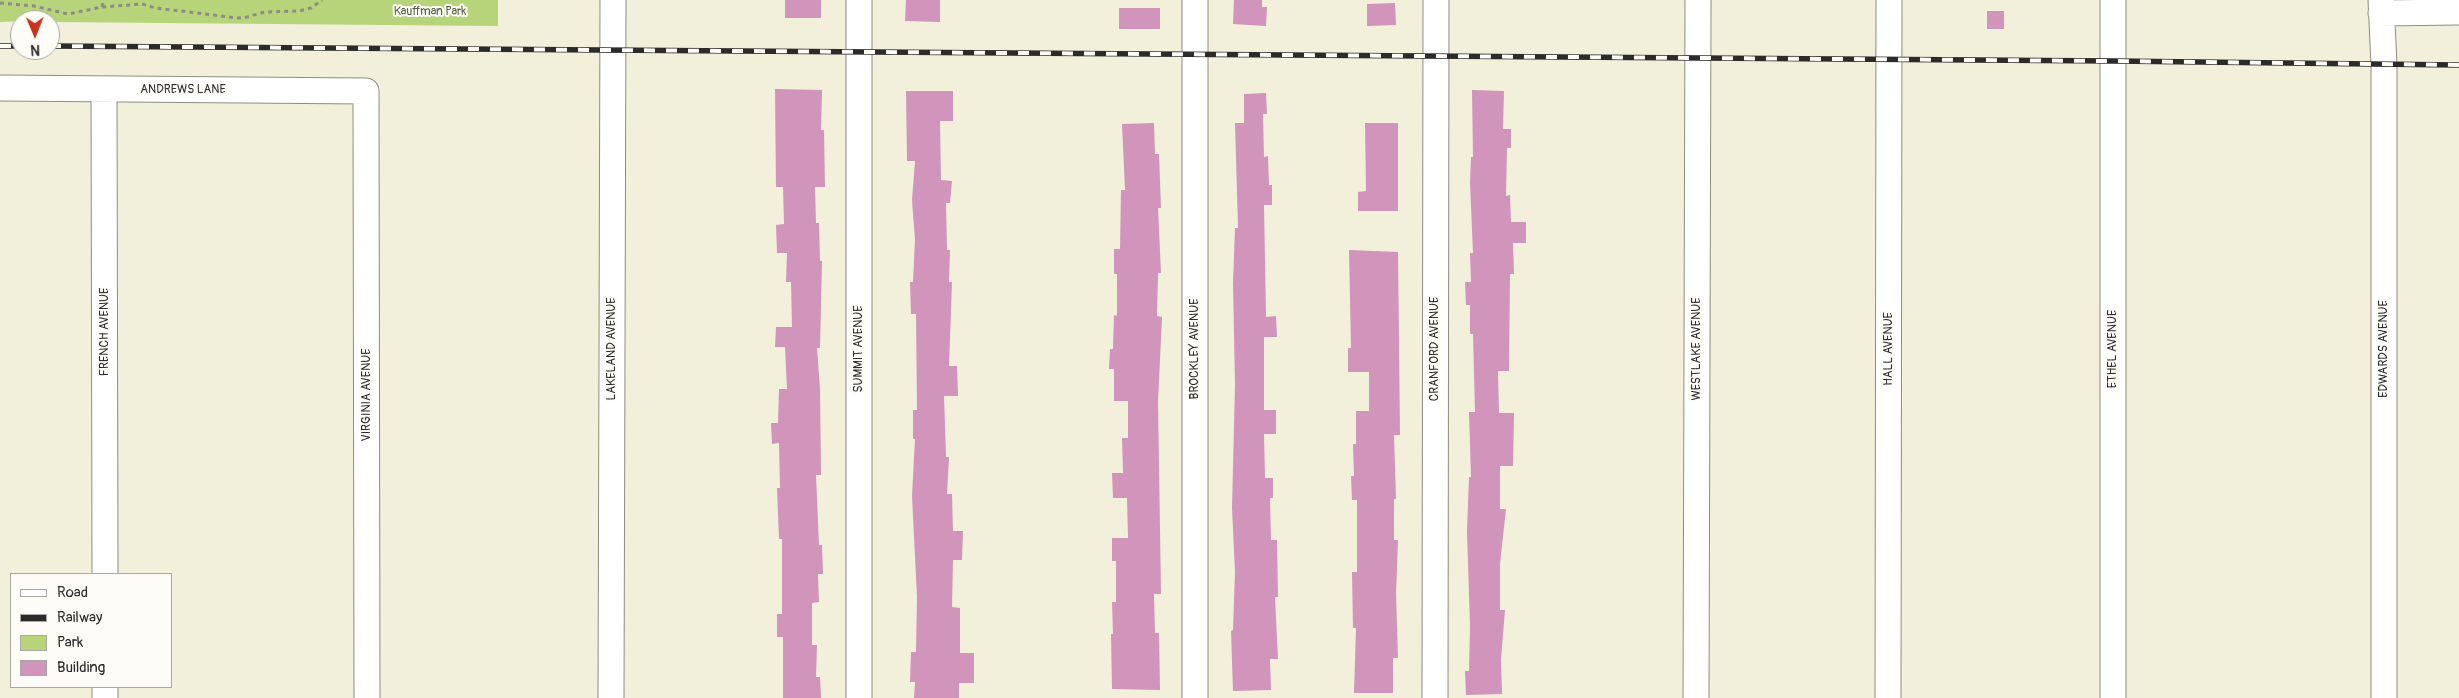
<!DOCTYPE html>
<html>
<head>
<meta charset="utf-8">
<style>
  body { margin:0 }
  #map { position:relative; width:2459px; height:698px; overflow:hidden; background:#f2efdb; font-family:Pangolin,sans-serif }
  canvas { display:block }
  .legend { position:absolute; left:10px; top:573px; width:162px; height:115px; box-sizing:border-box; background:#fdfcf7; border:1px solid #a9a8a5; margin:0; padding:6px 9px; list-style:none; font-size:15px; color:#2b2b2b }
  .legend li { display:flex; align-items:center; gap:10px; height:25px }
  .legend b { width:25px; border:1px solid #a9a8a5 }
  .north { position:absolute; left:10px; top:10px; width:50px; height:50px; box-sizing:border-box; background:#fdfcf7; border:1px solid #a9a8a5; border-radius:50%; rotate:179deg; font-size:14px; font-weight:700; line-height:20px; text-align:center; color:#2b2b2b }
  .north::after { content:''; display:block; margin:auto; width:18px; height:22px; background:#c8321e; clip-path:polygon(50% 0,100% 100%,50% 72%,0 100%) }
</style>
</head>
<body>
<div id="map">
<canvas width="2459" height="698"></canvas>
<ul class="legend">
<li><b style="height:6px;background:#fff"></b>Road</li>
<li><b style="height:6px;background:#2b2b2b"></b>Railway</li>
<li><b style="height:14px;background:#b7d47b"></b>Park</li>
<li><b style="height:14px;background:#d194bb"></b>Building</li>
</ul>
<div class="north">N</div>
</div>
<script>
const c = document.querySelector('canvas').getContext('2d');
c.lineJoin = 'round';
function fillPath(path, color) { c.fillStyle = color; c.fill(path, 'evenodd'); }
const poly = rows => new Path2D(rows.map(r => 'M' + r).join(''));
function stroke(path, color, width, dash) { c.strokeStyle = color; c.lineWidth = width; c.lineCap = dash ? 'butt' : 'round'; c.setLineDash(dash || []); c.stroke(path); }
function label(font, color, halo, rows, align = 'center') {
  c.font = font + ' Pangolin,sans-serif'; c.lineWidth = 4; c.setLineDash([]); c.textBaseline = 'middle'; c.strokeStyle = halo; c.fillStyle = color; for (const [text, x, y, turn = 0] of rows) {
    c.save(); c.translate(x, y); c.rotate((+turn || 0) * Math.PI / 180); c.textAlign = isNaN(turn) ? turn : align; if (halo) c.strokeText(text, 0, 0); c.fillText(text, 0, 0); c.restore();
  }
}
fillPath(poly([
  [0,0,498,0,498,26,50,22,50,20,0,22]
]), '#b7d47b');
fillPath(poly([
  [785,0,821,0,821,18,785,18],
  [906,0,940,0,940,22,905,21],
  [1234,0,1262,0,1262,7,1267,7,1266,26,1233,24],
  [1395,3,1396,25,1367,26,1367,4],
  [1119,8,1160,8,1160,29,1119,29],
  [1987,11,2004,11,2004,29,1987,29],
  [775,89,822,90,821,130,824,130,825,187,815,187,816,223,819,223,820,261,822,261,820,348,817,348,820,389,821,475,816,475,819,545,822,545,823,574,818,574,819,602,812,603,812,645,817,645,816,677,820,677,821,698,783,698,783,637,777,637,777,614,782,614,782,539,779,539,777,488,780,488,779,443,772,444,771,423,778,423,779,389,787,389,785,347,775,347,776,327,792,327,791,282,786,282,787,253,777,253,776,225,784,224,783,187,776,187],
  [1472,90,1504,91,1503,129,1511,129,1511,148,1507,148,1506,196,1510,195,1511,222,1526,222,1526,243,1513,243,1514,274,1510,274,1509,371,1498,371,1499,413,1514,413,1513,466,1500,466,1500,509,1506,509,1500,564,1500,610,1505,610,1501,659,1502,694,1466,695,1465,671,1469,671,1470,626,1467,531,1469,477,1471,477,1469,412,1475,412,1473,334,1470,334,1470,305,1466,305,1465,282,1471,282,1470,253,1473,253,1470,183,1471,157,1473,157],
  [906,91,953,91,953,121,940,121,941,180,952,181,950,203,946,203,947,250,950,250,949,282,952,282,949,366,957,366,958,396,944,396,946,457,949,457,947,494,952,494,953,531,963,531,962,560,953,560,952,607,960,608,960,653,974,653,974,683,959,683,959,698,914,698,915,682,910,682,911,652,916,652,917,597,912,496,915,439,913,439,913,410,917,410,916,314,911,314,910,282,913,282,915,240,912,200,915,161,907,161],
  [1266,93,1267,114,1263,114,1264,157,1268,156,1269,185,1272,185,1272,205,1264,205,1266,317,1276,316,1277,337,1264,337,1264,410,1276,410,1276,434,1264,434,1265,478,1273,478,1273,498,1270,498,1271,540,1277,540,1278,597,1275,597,1278,659,1270,659,1271,690,1233,691,1231,631,1233,630,1235,572,1232,508,1235,384,1233,283,1235,228,1238,228,1235,123,1244,123,1244,94],
  [1154,123,1155,154,1159,154,1161,208,1158,208,1161,273,1158,273,1157,316,1162,317,1158,401,1161,594,1154,594,1155,633,1159,633,1160,690,1112,689,1111,634,1113,634,1112,602,1116,602,1116,561,1112,561,1112,538,1128,538,1127,498,1113,498,1112,473,1123,473,1122,438,1128,438,1128,401,1114,401,1114,369,1109,369,1110,349,1113,349,1114,315,1117,316,1117,274,1114,274,1114,249,1120,249,1121,190,1125,190,1122,124],
  [1365,123,1398,123,1398,211,1358,211,1358,192,1366,191],
  [1349,250,1398,252,1400,435,1394,435,1396,499,1394,499,1394,540,1398,540,1396,594,1398,658,1393,658,1393,693,1354,693,1356,628,1353,628,1352,572,1357,572,1357,500,1352,500,1351,476,1354,476,1353,444,1356,444,1356,411,1369,411,1369,372,1348,372,1348,348,1351,348]
]), '#d194bb');
const minor = poly([
  [859,0,859,698],
  [1195,0,1195,698],
  [2381,0,2384,65,2384,698],
  [2381,13,2459,12],
  [0,88,366,91,367,698],
  [104,89,105,574],
  [105,687,105,698],
  [611,698,613,0],
  [1435,698,1436,0],
  [1696,698,1698,0],
  [1888,698,1889,0],
  [2113,698,2113,0]
]);
stroke(minor, '#8e8d83', 27);
stroke(poly([
  [0,3,34,6,68,14,102,7,142,4,156,8,238,18,247,17,265,12,299,11,311,8,322,0],
  [102,7,104,0]
]), '#8e8d83', 3, [4, 4]);
stroke(minor, '#fff', 25);
const rail = poly([
  [0,46,20,46],
  [50,46,2113,61,2459,65]
]);
stroke(rail, '#2b2b2b', 5.5);
stroke(rail, '#fdfcf7', 4, [11]);
label('12px', '#555e43', '#fdfcf7', [
  ["Kauffman Park",430,12]
]);
label('12px', '#2b2b2b', '#fdfcf7', [
  ["ANDREWS LANE",183,90],
  ["FRENCH AVENUE",105,332,-90],
  ["LAKELAND AVENUE",612,349,-90],
  ["SUMMIT AVENUE",859,349,-90],
  ["BROCKLEY AVENUE",1195,349,-90],
  ["CRANFORD AVENUE",1435,349,-90],
  ["WESTLAKE AVENUE",1697,349,-90],
  ["HALL AVENUE",1889,349,-90],
  ["ETHEL AVENUE",2113,349,-90],
  ["EDWARDS AVENUE",2384,349,-90],
  ["VIRGINIA AVENUE",367,395,-90]
]);
</script>
</body>
</html>
